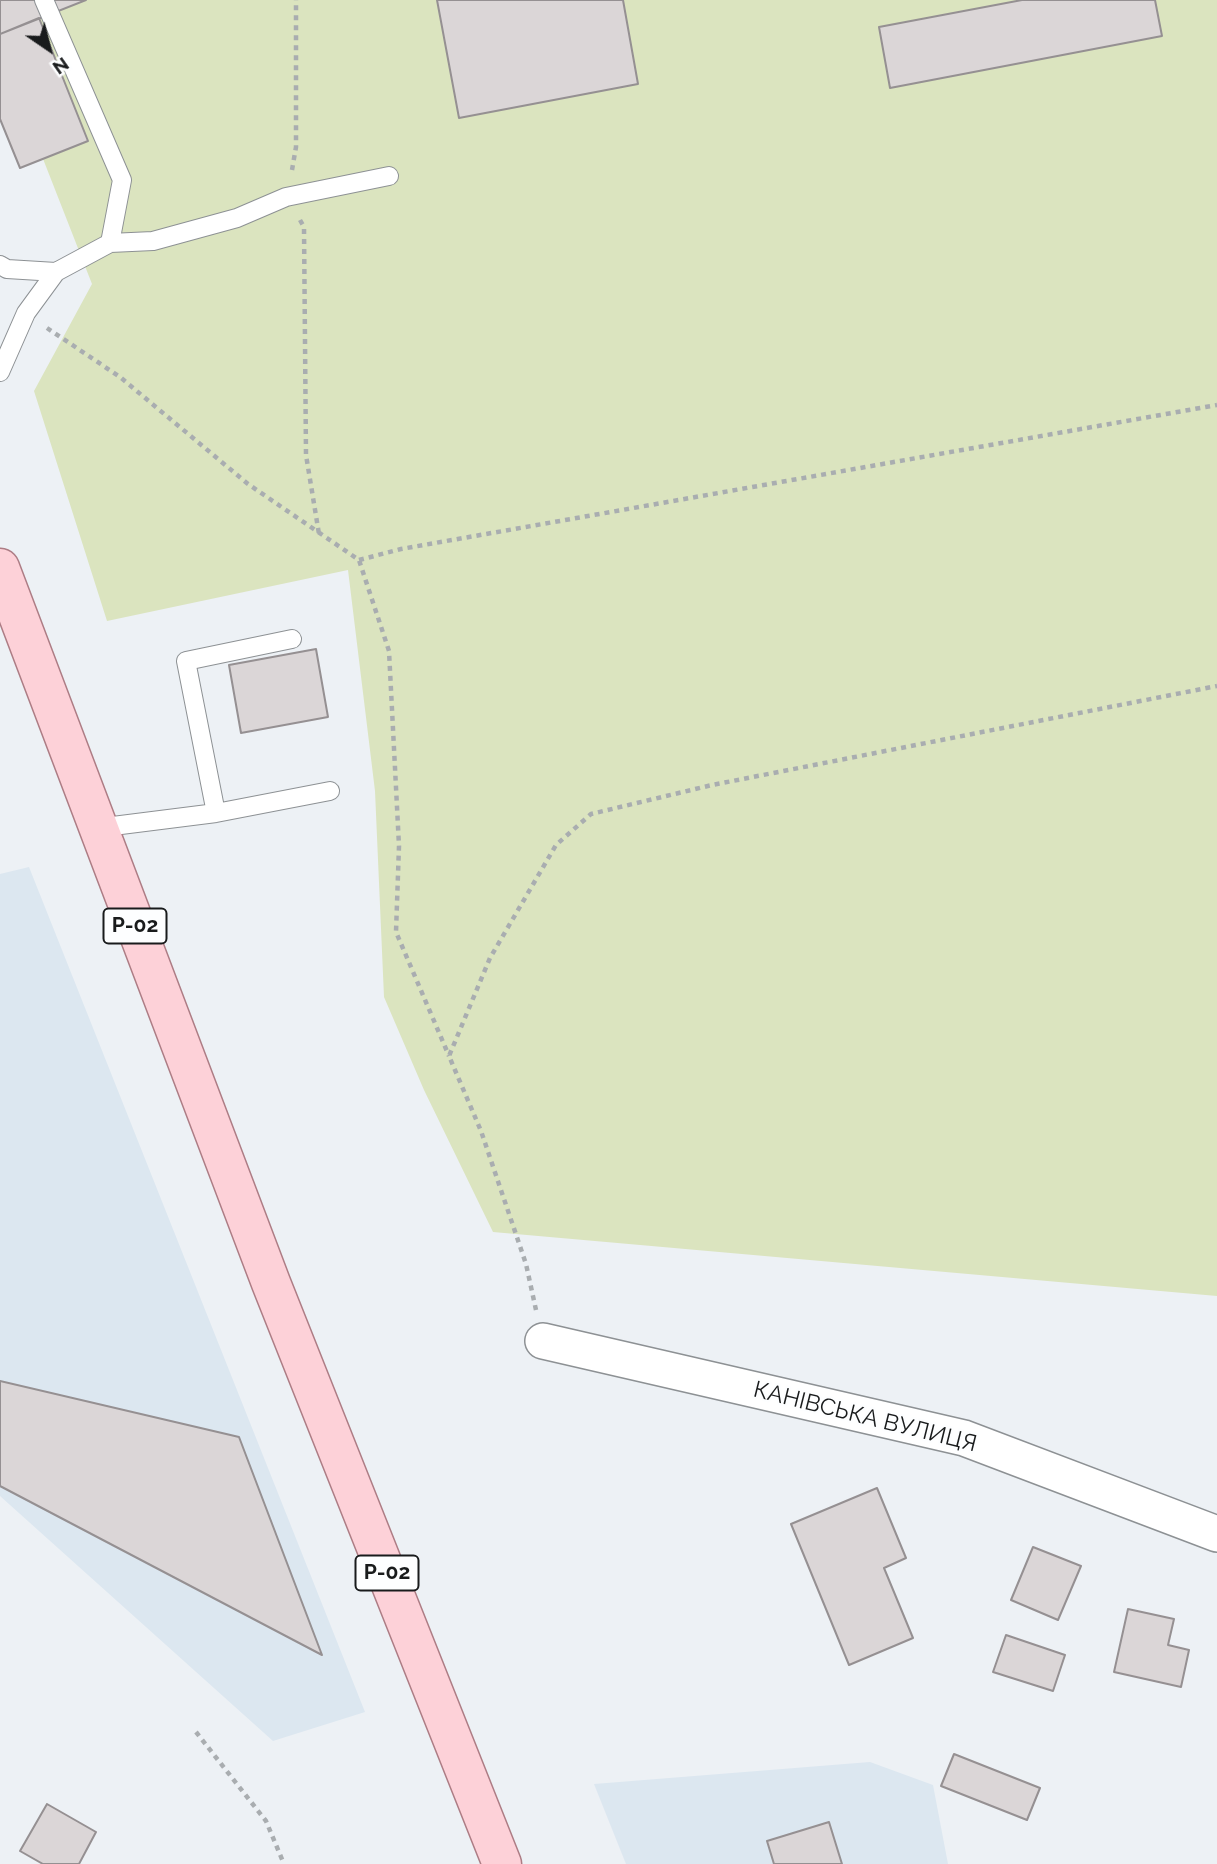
<!DOCTYPE html>
<html>
<head>
<meta charset="utf-8">
<style>
  body { margin:0 }
  #map { position:relative; width:1217px; height:1864px; overflow:hidden; background:#edf1f5; font-family:Raleway,sans-serif }
  canvas { display:block }
  .north { position:absolute; left:14px; top:14px; width:70px; height:70px; -webkit-text-stroke:5px #fdfeff; paint-order:stroke; rotate:145deg; font-size:19px; font-weight:700; line-height:28px; text-align:center; color:#191b1c }
  .north::after { content:''; display:block; margin:auto; width:24px; height:32px; background:#191b1c; clip-path:polygon(50% 0,100% 100%,50% 72%,0 100%) }
</style>
</head>
<body>
<div id="map">
<canvas width="1217" height="1864"></canvas>
<div class="north">N</div>
</div>
<script>
const c = document.querySelector('canvas').getContext('2d');
c.lineJoin = 'round';
function fillPath(path, color) { c.fillStyle = color; c.fill(path, 'evenodd'); }
const poly = rows => new Path2D(rows.map(r => 'M' + r).join(''));
function stroke(path, color, width, dash) { c.strokeStyle = color; c.lineWidth = width; c.lineCap = dash ? 'butt' : 'round'; c.setLineDash(dash || []); c.stroke(path); }
function label(font, color, halo, rows, align = 'center') {
  c.font = font + ' Raleway,sans-serif'; c.lineWidth = 5; c.setLineDash([]); c.textBaseline = 'middle'; c.strokeStyle = halo; c.fillStyle = color; for (const [text, x, y, turn = 0] of rows) {
    c.save(); c.translate(x, y); c.rotate((+turn || 0) * Math.PI / 180); c.textAlign = isNaN(turn) ? turn : align; if (halo) c.strokeText(text, 0, 0); c.fillText(text, 0, 0); c.restore();
  }
}
fillPath(poly([
  [29,867,365,1712,273,1741,0,1496,0,874],
  [870,1762,933,1785,948,1864,626,1864,594,1784]
]), '#dce7f0');
fillPath(poly([
  [0,0,1217,0,1217,1296,493,1232,424,1090,384,997,375,791,348,570,107,621,34,391,92,284,0,49]
]), '#dbe4bf');
const building = poly([
  [0,0,86,0,0,34,0,0],
  [437,0,623,0,638,84,459,118,437,0],
  [1022,0,1155,0,1162,36,890,88,879,27,1022,0],
  [39,18,88,141,20,168,0,119,0,34,39,18],
  [316,649,328,717,241,733,229,665,316,649],
  [0,1381,239,1437,322,1655,0,1486,0,1381],
  [877,1488,906,1558,884,1568,913,1638,849,1665,791,1524,877,1488],
  [1033,1547,1081,1566,1058,1620,1011,1600,1033,1547],
  [1128,1609,1174,1619,1168,1645,1189,1650,1181,1687,1114,1672,1128,1609],
  [1006,1635,1065,1655,1053,1691,993,1672,1006,1635],
  [954,1754,1040,1788,1027,1820,941,1786,954,1754],
  [47,1804,96,1832,79,1864,43,1864,20,1851,47,1804],
  [829,1822,842,1864,774,1864,767,1841,829,1822]
]);
fillPath(building, '#dbd6d7');
stroke(building, '#959092', 2);
const service = poly([
  [44,0,122,180,110,243],
  [0,265,7,269,56,272],
  [0,372,26,313,56,272,110,243,153,241,237,218,286,197,389,176],
  [216,813,186,661,292,639],
  [97,828,216,813,330,791]
]);
const minor = poly([
  [543,1341,964,1438,1217,1534]
]);
const primary = poly([
  [0,568,271,1283,502,1864]
]);
stroke(service, '#8d9194', 20);
stroke(minor, '#8d9194', 38);
stroke(primary, '#ad7d85', 41);
stroke(poly([
  [292,170,296,147,296,0],
  [300,220,304,227,306,455,319,534],
  [47,328,120,377,248,484,359,560,389,651,399,846,396,932,449,1056],
  [359,560,401,549,1217,405],
  [536,1310,526,1264,481,1131,449,1056,490,958,556,845,591,814,712,785,1217,686],
  [196,1732,266,1821,284,1864]
]), '#a9adb0', 4.5, [5, 5]);
stroke(service, '#fff', 18);
stroke(minor, '#fff', 35);
stroke(primary, '#fdd1d8', 38);
for (const [x, y, w] of [
  [135,926,63],
  [387,1573,63]
]) { const box = new Path2D(); box.roundRect(x - w / 2, y - 17.5, w, 35, 5); c.fillStyle = '#fdfeff'; c.fill(box); stroke(box, '#191b1c', 2); }
label('bold 21px', '#191b1c', null, [
  ["Р-02",135,926],
  ["Р-02",387,1573]
]);
label('23px', '#191b1c', '#fdfeff', [
  ["КАНІВСЬКА ВУЛИЦЯ",865,1417,14]
]);
</script>
</body>
</html>
